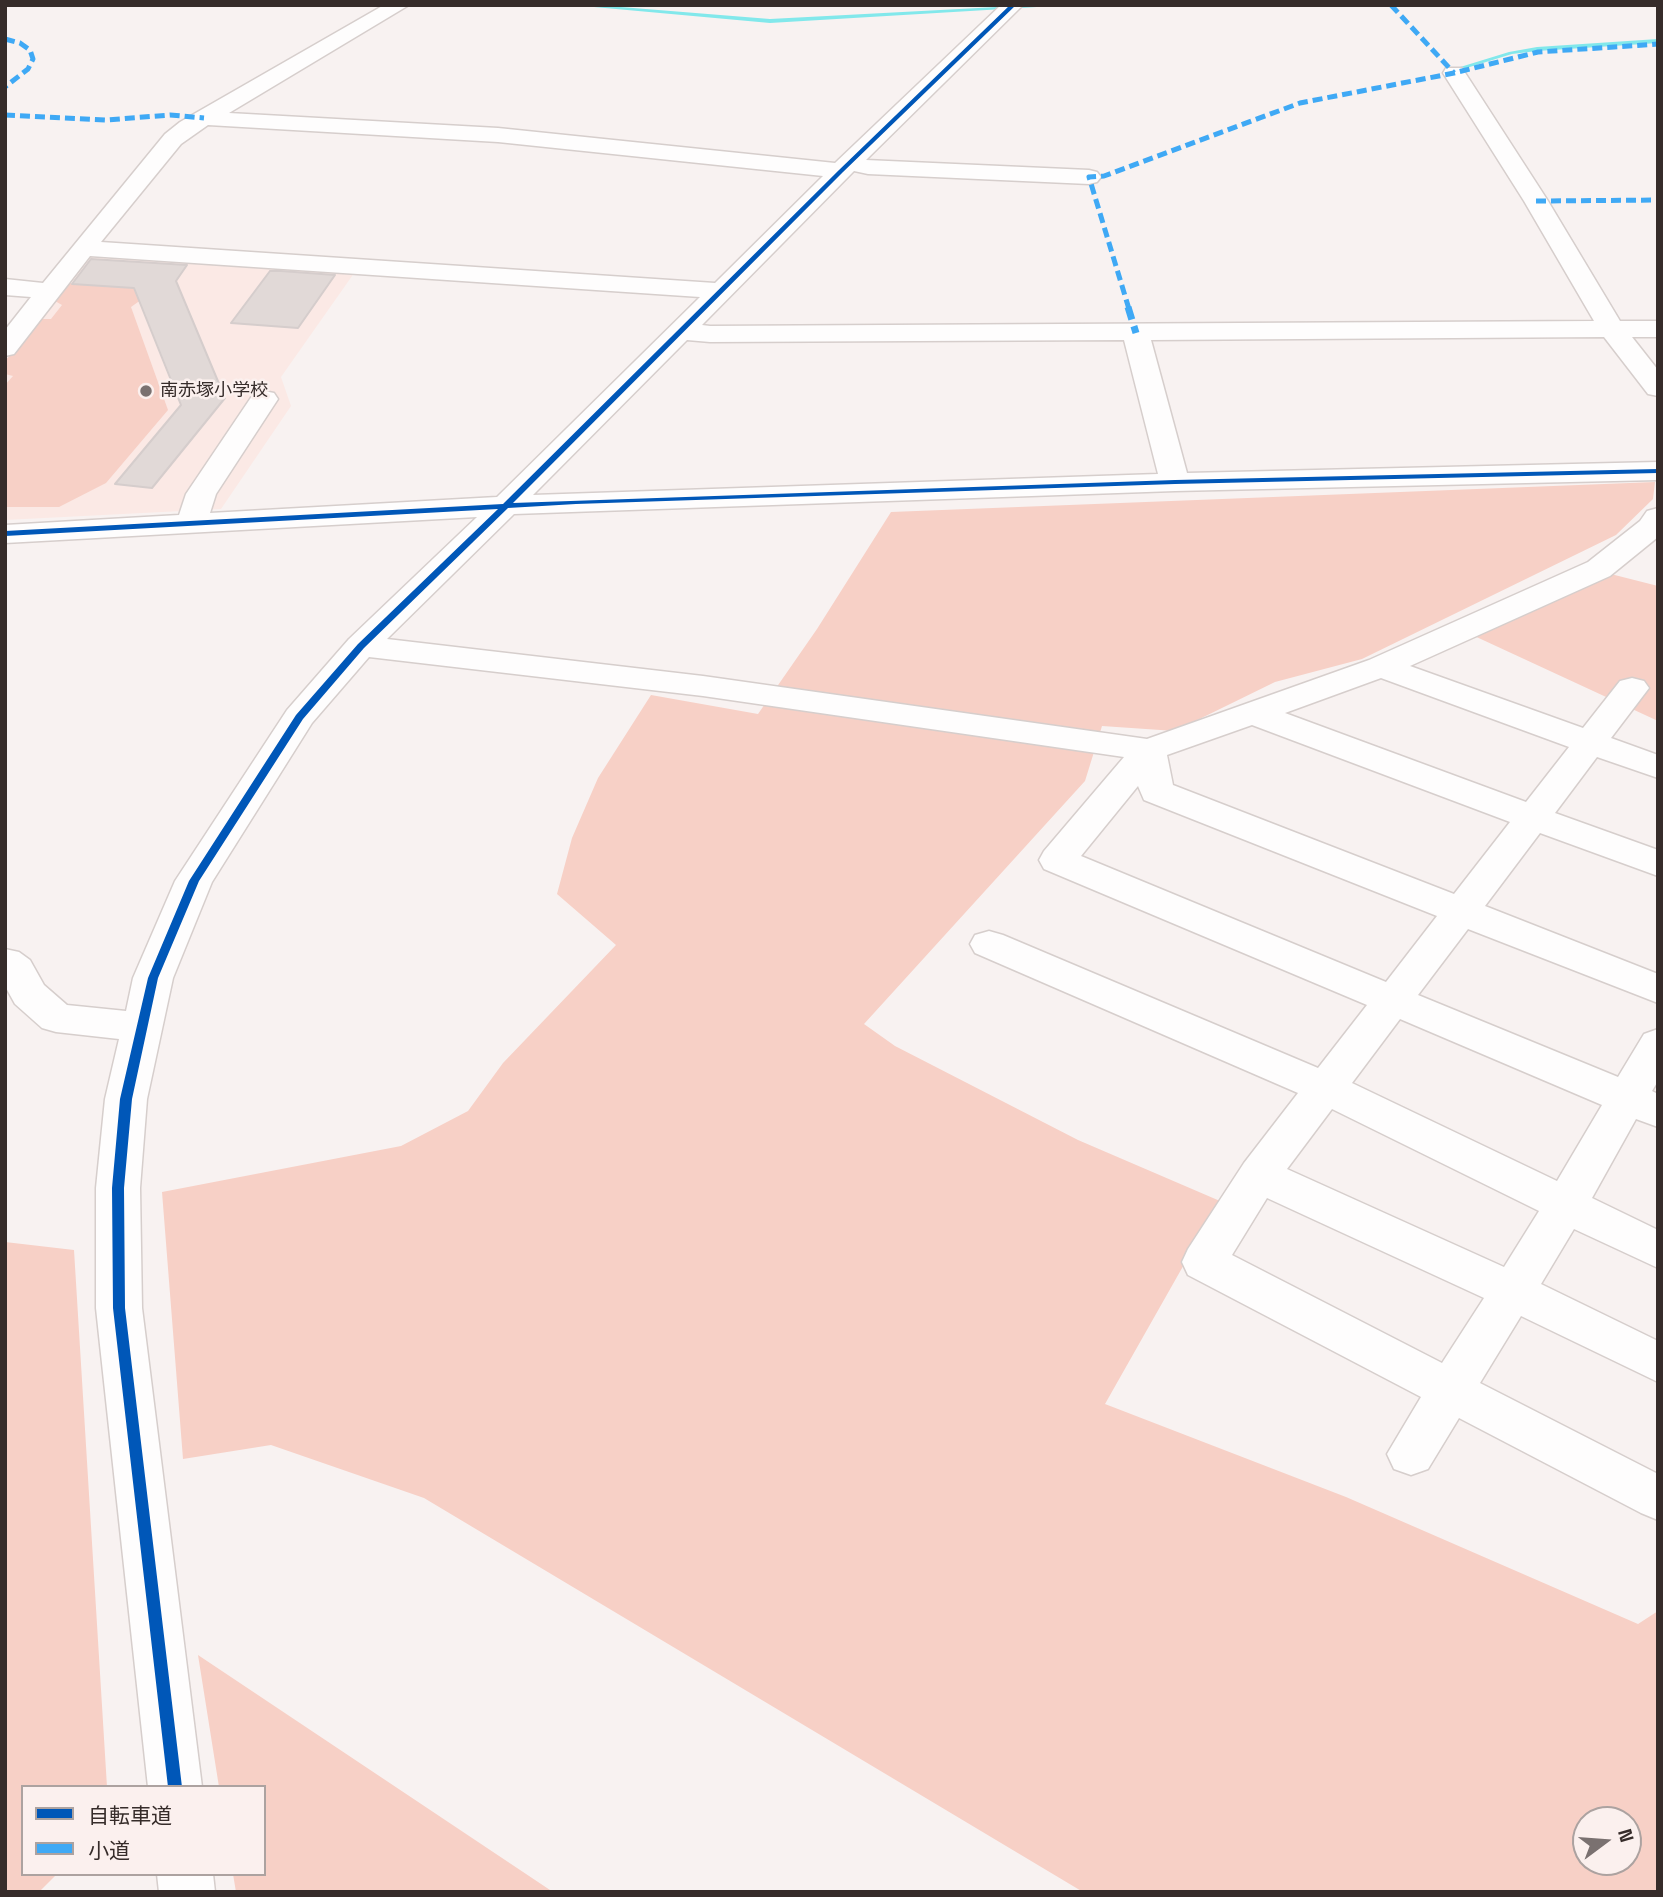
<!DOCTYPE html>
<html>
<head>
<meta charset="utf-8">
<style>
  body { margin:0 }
  #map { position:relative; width:1663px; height:1897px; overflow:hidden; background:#f8f2f1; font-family:"Space Grotesk","Noto Sans JP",sans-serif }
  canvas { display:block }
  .frame { position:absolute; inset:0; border:7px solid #362c2a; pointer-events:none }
  .legend { position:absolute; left:21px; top:1785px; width:245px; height:91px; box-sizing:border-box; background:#fbf0ee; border:2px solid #aca2a0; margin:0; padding:9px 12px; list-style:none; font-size:21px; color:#362c2a }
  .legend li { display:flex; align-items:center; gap:14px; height:35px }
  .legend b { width:35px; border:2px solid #aca2a0 }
  .north { position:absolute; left:1572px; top:1806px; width:70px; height:70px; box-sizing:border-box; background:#fbf0ee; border:2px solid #aca2a0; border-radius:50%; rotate:74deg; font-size:19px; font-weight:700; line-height:28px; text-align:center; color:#362c2a }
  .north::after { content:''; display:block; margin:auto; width:24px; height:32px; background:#7a7170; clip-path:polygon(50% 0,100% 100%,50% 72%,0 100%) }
</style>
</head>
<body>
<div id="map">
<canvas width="1663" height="1897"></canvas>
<div class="frame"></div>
<ul class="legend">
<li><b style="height:9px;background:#0057b8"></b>自転車道</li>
<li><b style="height:9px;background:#3fa9f5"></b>小道</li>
</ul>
<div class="north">N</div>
</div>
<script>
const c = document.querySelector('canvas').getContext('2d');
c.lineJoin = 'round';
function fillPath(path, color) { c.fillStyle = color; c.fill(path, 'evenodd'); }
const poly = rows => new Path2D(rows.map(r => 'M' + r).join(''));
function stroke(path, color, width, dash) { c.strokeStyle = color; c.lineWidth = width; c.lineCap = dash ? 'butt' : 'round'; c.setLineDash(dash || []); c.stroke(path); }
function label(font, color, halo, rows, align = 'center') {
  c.font = font + ' "Space Grotesk","Noto Sans JP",sans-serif'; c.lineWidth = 5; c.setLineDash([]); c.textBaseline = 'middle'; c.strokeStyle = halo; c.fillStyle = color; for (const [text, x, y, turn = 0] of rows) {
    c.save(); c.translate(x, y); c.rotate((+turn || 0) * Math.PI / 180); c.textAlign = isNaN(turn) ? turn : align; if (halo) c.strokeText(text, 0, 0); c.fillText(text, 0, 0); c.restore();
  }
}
fillPath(poly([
  [90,254,357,269,281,377,291,406,221,509,5,520,5,361]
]), '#fbe9e5');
fillPath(poly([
  [67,283,162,289,154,300,138,302,131,307,168,410,106,483,59,507,5,507,5,385,13,376,5,374,5,361,41,319,51,319,62,305,55,301],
  [1655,482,1653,499,1616,535,1362,659,1275,682,1175,731,1102,726,1085,781,864,1024,895,1046,1078,1140,1220,1201,1105,1404,1346,1497,1638,1624,1658,1611,1658,1892,1083,1892,424,1498,271,1445,183,1459,162,1192,401,1146,468,1111,503,1063,616,945,557,894,572,838,598,778,651,695,758,714,817,629,891,512],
  [1586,1820,1628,1820,1628,1862,1586,1862],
  [1595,570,1658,586,1658,721,1470,634],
  [5,1242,74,1250,107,1787,23,1787,23,1874,57,1874,39,1892,5,1892],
  [198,1655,553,1892,236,1892,233,1874,264,1874,264,1787,219,1787]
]), '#f7d0c6');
fillPath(poly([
  [572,5,596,5,770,19,1035,5,1070,5,770,23,572,5],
  [1658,39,1658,43,1537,51,1512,54,1460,70,1457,68,1509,52,1537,47,1658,39]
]), '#82e8eb');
const building = poly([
  [91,259,187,265,176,281,225,398,152,488,115,484,181,405,134,288,72,284,91,259],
  [270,271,281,271,335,275,298,328,231,323,270,271]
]);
fillPath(building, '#e1d9d7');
stroke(building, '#d5cdcc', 2);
const minor = poly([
  [384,5,409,5,229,113,498,128,835,163,1001,5,1023,5,866,160,1089,170,1097,172,1101,177,1097,182,1089,184,868,174,854,171,702,325,710,326,1594,321,1524,201,1443,73,1446,68,1462,68,1548,201,1620,321,1658,321,1658,337,1632,337,1658,370,1658,396,1648,394,1604,337,1151,340,1187,473,1658,462,1658,480,1175,491,514,514,387,639,703,676,1147,739,1369,660,1588,562,1640,521,1647,511,1658,508,1658,537,1610,576,1410,666,1583,728,1620,681,1632,678,1644,681,1649,688,1611,738,1658,755,1658,778,1597,757,1555,813,1658,850,1658,876,1540,833,1485,906,1658,974,1658,1003,1468,929,1418,995,1618,1077,1644,1034,1658,1029,1658,1081,1652,1091,1658,1094,1658,1127,1636,1119,1592,1198,1658,1230,1658,1268,1574,1229,1541,1284,1658,1341,1658,1382,1521,1316,1480,1383,1658,1474,1658,1520,1641,1513,1459,1418,1428,1469,1411,1475,1394,1469,1387,1454,1421,1397,1188,1275,1182,1262,1188,1249,1244,1163,1298,1093,975,953,970,944,975,935,989,931,1003,935,1318,1068,1367,1005,1044,869,1039,860,1044,851,1124,757,703,696,369,657,312,723,212,882,173,978,147,1099,140,1188,142,1308,202,1787,148,1787,96,1308,96,1188,105,1099,119,1039,56,1032,42,1028,15,1004,5,986,5,949,19,952,30,960,44,985,67,1005,126,1011,133,978,175,881,287,710,349,639,477,517,5,543,5,525,179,515,186,494,250,399,254,393,264,391,274,393,278,399,216,494,210,513,497,497,700,297,90,256,14,354,5,356,5,330,31,297,5,295,5,279,43,283,165,134,180,122,384,5],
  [208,125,498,142,823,176,715,283,101,242,181,144,208,125],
  [687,340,710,342,1124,340,1158,474,533,495,687,340],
  [1381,678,1569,747,1526,802,1285,713,1381,678],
  [1252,725,1510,822,1454,894,1173,785,1167,755,1252,725],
  [1138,786,1144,800,1437,916,1386,982,1081,856,1138,786],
  [1400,1019,1602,1105,1557,1181,1352,1083,1400,1019],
  [1332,1109,1539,1211,1504,1267,1287,1169,1332,1109],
  [1267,1198,1484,1298,1442,1363,1232,1255,1267,1198],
  [157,1874,213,1874,215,1892,159,1892,157,1874]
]);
stroke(minor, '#d6cecc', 3);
fillPath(minor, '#fefdfd');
stroke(poly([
  [1391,5,1454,73],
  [5,39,20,43,30,50,33,59,28,69,5,87],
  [5,115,106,120,170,115,204,118],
  [1536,201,1658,200],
  [1129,309,1089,177,1104,176,1300,103,1454,73,1538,52,1658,44]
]), '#3fa9f5', 5, [10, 5]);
stroke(poly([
  [1128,307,1136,333]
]), '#3fa9f5', 7, [13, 7]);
fillPath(poly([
  [1010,5,1016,5,843,172,513,503,1175,480,1658,469,1658,473,1175,484,576,504,508,508,364,648,303,719,199,881,158,978,132,1099,124,1188,125,1308,182,1787,168,1787,113,1308,112,1188,120,1099,148,978,189,881,296,715,358,644,498,509,5,536,5,531,503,504,839,170,1010,5]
]), '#0057b8');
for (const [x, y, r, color] of [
  [146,391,7,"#7a7170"]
]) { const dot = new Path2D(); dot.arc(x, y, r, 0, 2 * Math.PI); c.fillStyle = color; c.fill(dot); stroke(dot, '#fbf0ee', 2.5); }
label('18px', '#362c2a', '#fbf0ee', [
  ["南赤塚小学校",160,391]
], 'left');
</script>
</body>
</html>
